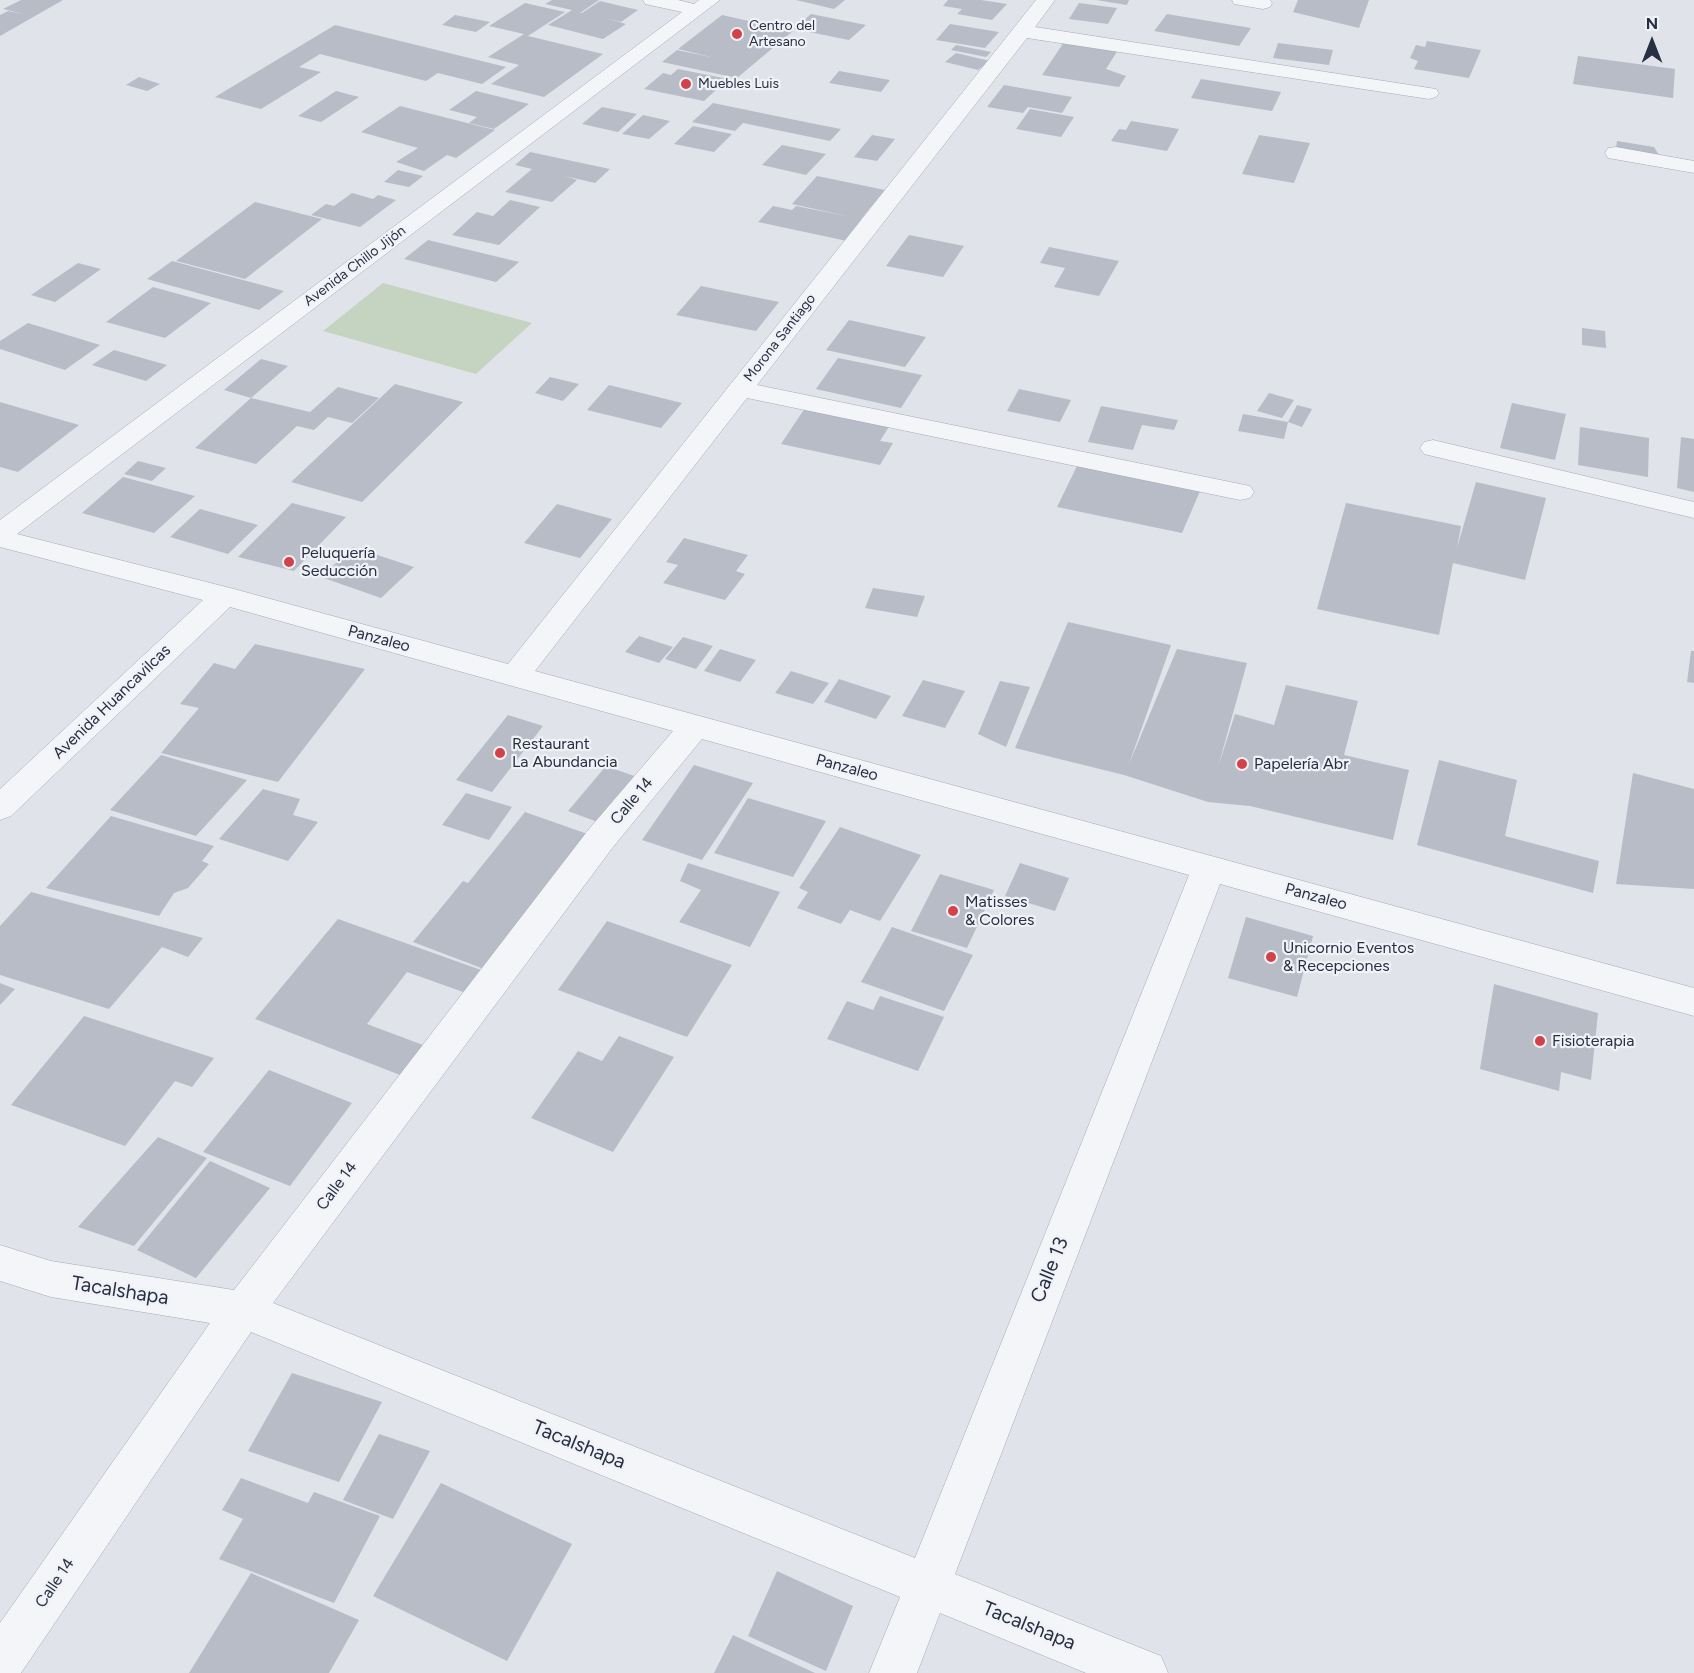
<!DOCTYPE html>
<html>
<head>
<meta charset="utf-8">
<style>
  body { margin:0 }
  #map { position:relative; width:1694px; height:1673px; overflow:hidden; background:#e0e3ea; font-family:Figtree,sans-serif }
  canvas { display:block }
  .north { position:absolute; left:1622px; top:12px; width:60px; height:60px; -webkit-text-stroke:4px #f0f2f7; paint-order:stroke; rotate:0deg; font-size:16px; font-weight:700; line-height:24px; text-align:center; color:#282f42 }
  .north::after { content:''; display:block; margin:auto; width:21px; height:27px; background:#282f42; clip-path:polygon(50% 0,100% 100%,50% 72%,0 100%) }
</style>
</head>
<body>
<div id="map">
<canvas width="1694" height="1673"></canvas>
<div class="north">N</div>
</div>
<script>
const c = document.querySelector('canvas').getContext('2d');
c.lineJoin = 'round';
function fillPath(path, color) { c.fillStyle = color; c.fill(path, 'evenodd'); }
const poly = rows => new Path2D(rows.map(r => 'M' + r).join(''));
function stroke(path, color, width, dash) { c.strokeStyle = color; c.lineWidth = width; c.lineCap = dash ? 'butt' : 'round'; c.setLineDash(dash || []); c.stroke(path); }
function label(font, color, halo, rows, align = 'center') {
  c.font = font + ' Figtree,sans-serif'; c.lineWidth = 4.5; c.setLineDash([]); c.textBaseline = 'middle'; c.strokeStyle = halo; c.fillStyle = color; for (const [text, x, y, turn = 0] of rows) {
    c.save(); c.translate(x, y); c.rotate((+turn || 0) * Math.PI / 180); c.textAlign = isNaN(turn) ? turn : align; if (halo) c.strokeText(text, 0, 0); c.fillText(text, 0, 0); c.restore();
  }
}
fillPath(poly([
  [383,283,532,323,476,374,323,331]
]), '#c4d4c1');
fillPath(poly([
  [21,0,63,0,0,36,0,15,8,11,24,14,3,9],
  [552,0,599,0,580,13,582,13,600,1,638,10,621,22,605,18,626,24,603,39,548,25,572,10,545,4],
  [796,0,845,0,834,9],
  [948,0,981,0,1007,4,992,20,957,14,962,9,943,6],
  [1096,0,1129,0,1127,5],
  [1298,0,1369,0,1359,28,1293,12],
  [525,3,565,12,528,36,603,54,544,97,491,84,519,65,488,57,524,34,489,26],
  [1079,3,1117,8,1108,24,1069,19],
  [811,14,866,25,849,40,794,29],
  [1167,14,1251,28,1239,46,1154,31],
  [455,15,490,22,476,32,442,25],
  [722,15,793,31,737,78,662,62,677,50,715,58,678,49],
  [950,24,999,32,985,48,936,40],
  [335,25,506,67,482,84,438,73,426,81,320,54,299,67,321,72,261,109,215,97],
  [1427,41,1481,50,1469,78,1414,69,1418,61,1410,58,1416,45,1425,47],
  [1064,42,1118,50,1106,69,1126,76,1119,87,1042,75],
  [1278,43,1333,50,1329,65,1273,58],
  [956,45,991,52,986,57,951,50],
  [956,53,990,61,978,70,945,62],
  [1578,56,1675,69,1673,98,1573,84],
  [678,69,728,79,704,101,644,89,663,73,671,75],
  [839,71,890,80,881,92,829,83],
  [139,77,160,84,147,91,126,85],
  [1201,79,1281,92,1272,111,1191,98],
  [1004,85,1072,97,1062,113,1028,107,1023,113,987,107],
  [336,91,359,97,321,122,298,116],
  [476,91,529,104,494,129,469,123,477,117,449,110],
  [713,103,810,123,841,129,830,141,743,123,735,131,692,122],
  [400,106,495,130,456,158,447,155,424,171,396,162,418,148,361,132],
  [602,107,637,114,618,132,582,124],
  [1030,109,1074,117,1061,137,1016,129],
  [643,115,670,121,649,139,622,134],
  [1131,121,1179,129,1167,151,1111,141,1119,129,1126,130],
  [693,126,732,134,714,152,674,144],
  [872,135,895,139,877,161,854,157],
  [1259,135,1310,143,1294,183,1242,174],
  [1617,141,1654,147,1659,155,1616,148],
  [782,145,826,154,806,175,762,165],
  [530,152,610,169,595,183,565,176,577,180,552,202,505,192,532,169,515,165],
  [398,170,423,176,409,187,384,182],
  [817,176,885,190,861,219,864,220,847,241,758,222,773,206,792,210,796,206,851,217,792,204],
  [352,193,373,199,378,195,396,200,360,227,311,215,326,204,334,206],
  [510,200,540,207,499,245,452,235,477,212,493,216],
  [255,202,322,219,245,279,176,261],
  [909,235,964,246,943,277,886,266],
  [428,240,519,262,496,282,404,259],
  [1049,247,1119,261,1099,296,1054,287,1065,268,1040,263],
  [172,261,284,291,259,310,147,279],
  [78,263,101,269,55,302,31,295],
  [701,286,779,302,756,331,676,315],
  [153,287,211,303,165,338,106,322],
  [849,320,926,337,905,367,826,350],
  [28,323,100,345,65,370,0,349,0,341],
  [1582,328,1605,331,1606,348,1582,345],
  [114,350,167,365,146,381,92,365],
  [838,358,922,375,901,408,816,389],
  [261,359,288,366,251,398,224,390],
  [550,377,579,384,563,401,535,393],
  [395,384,463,402,362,502,291,482],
  [609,385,682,403,661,428,587,410],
  [338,387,379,398,352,423,328,417,314,430,297,426,256,464,195,448,251,398,310,412],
  [1019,389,1071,400,1060,422,1007,411],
  [1269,393,1294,400,1282,418,1257,411],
  [0,402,79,425,18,472,0,467],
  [1512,403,1566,414,1555,460,1500,448],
  [1297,405,1312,409,1302,427,1288,422],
  [1101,406,1178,420,1174,430,1142,425,1133,450,1088,442],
  [805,408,890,425,880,441,893,443,880,465,781,444],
  [1243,414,1288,422,1284,439,1238,431],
  [1580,427,1649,438,1648,477,1578,465],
  [1681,437,1694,439,1694,492,1677,488],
  [138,461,166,468,152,481,124,474],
  [1078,464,1201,489,1182,533,1057,507],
  [123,477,195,496,154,533,82,513],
  [1476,482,1546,498,1525,580,1453,563,1439,635,1317,609,1346,503,1461,526,1457,548],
  [292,503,346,517,294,571,238,557],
  [557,504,612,519,580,558,524,543],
  [200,509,258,525,228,554,170,537],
  [684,538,748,555,736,571,745,574,725,600,663,583,678,565,666,562],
  [353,547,414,567,381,598,321,577],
  [873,588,925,596,917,617,865,608],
  [1068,622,1171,645,1129,764,1177,649,1247,663,1218,767,1235,714,1274,725,1286,685,1358,701,1344,755,1409,770,1393,840,1250,806,1208,802,1124,775,1015,748],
  [639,636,673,647,659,663,625,652],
  [683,637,713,646,696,669,665,659],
  [255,644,365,669,278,782,161,753,199,708,180,704,214,663,235,669],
  [720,649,756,660,740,682,704,671],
  [1691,651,1694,651,1694,683,1687,682],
  [791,671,829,683,813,704,775,693],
  [839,679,891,696,876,719,824,702],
  [923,680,965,691,945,728,902,716],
  [1000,681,1030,687,1006,747,978,734],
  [508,715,543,726,492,792,456,780],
  [161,755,247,780,196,836,110,810],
  [1439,760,1517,780,1505,836,1599,861,1593,893,1417,845],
  [694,765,753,783,702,860,642,840],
  [606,766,640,778,603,824,568,811],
  [1633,773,1694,789,1694,889,1616,884],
  [263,789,300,799,293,815,318,822,288,861,219,839],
  [466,793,512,807,489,840,442,825],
  [748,798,826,821,793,877,714,853],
  [525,812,599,838,497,974,413,942,463,881,468,883],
  [111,816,214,846,202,861,209,864,188,888,174,893,159,916,46,888],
  [840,827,921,855,880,921,850,910,841,924,797,908,808,892,799,888],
  [688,863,780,892,750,947,679,922,701,890,680,881],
  [1020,863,1069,878,1055,911,1005,896],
  [940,874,994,890,967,948,911,931],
  [31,892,203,938,188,957,162,947,109,1009,0,975,0,926],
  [1246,917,1313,936,1297,997,1228,978],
  [338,919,495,975,480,998,407,972,367,1024,431,1048,408,1078,255,1019],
  [607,921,732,965,687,1037,558,990],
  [892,927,973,955,944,1011,861,982],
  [0,983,15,989,0,1005],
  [1494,984,1598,1013,1591,1080,1561,1072,1559,1091,1480,1069],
  [880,996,944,1017,918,1071,827,1039,847,1001,873,1010],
  [84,1016,214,1058,192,1087,175,1081,125,1146,11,1105],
  [619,1036,674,1057,613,1152,531,1118,578,1051,602,1061],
  [269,1070,352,1103,290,1186,203,1152],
  [158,1137,207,1158,134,1246,78,1227],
  [210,1161,270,1188,196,1278,137,1250],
  [292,1373,382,1402,339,1482,248,1451],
  [379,1434,430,1451,393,1519,343,1500],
  [241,1478,308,1503,314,1492,380,1516,334,1603,219,1559,243,1519,222,1510],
  [441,1483,572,1544,507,1661,373,1596],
  [777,1571,853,1606,826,1671,748,1636],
  [251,1573,359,1620,329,1673,189,1673],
  [733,1635,815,1673,714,1673]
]), '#b7bcc7');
const minor = poly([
  [643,0,678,0,694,4,699,0,720,0,17,534,234,589,508,664,1036,0,1055,0,1035,27,1436,89,1439,93,1436,97,1429,99,1027,38,757,385,1240,484,1250,486,1254,492,1250,498,1240,500,747,398,535,671,1694,988,1694,1016,1220,884,955,1574,1161,1656,1168,1673,1086,1673,940,1613,917,1673,869,1673,900,1597,251,1332,21,1673,0,1673,0,1623,210,1323,51,1297,0,1281,0,1245,51,1261,234,1290,589,829,673,731,230,607,11,816,0,820,0,789,203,600,0,547,0,520,682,12,645,4,643,0],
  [702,739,1189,875,915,1558,273,1303,613,847,702,739],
  [1232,0,1270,0,1272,3,1270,7,1263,9,1234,4,1232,0],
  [1616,147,1694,161,1694,173,1608,158,1605,153,1608,148,1616,147],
  [1433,440,1694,502,1694,518,1424,454,1420,448,1424,442,1433,440]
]);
stroke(minor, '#a5a9b4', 1);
fillPath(minor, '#f3f5f8');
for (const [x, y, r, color] of [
  [737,34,6,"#d34149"],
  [686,84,6,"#d34149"],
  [289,562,6,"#d34149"],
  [500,753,6,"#d34149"],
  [1242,764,6,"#d34149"],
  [953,911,6,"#d34149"],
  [1271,957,6,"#d34149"],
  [1540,1041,6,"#d34149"]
]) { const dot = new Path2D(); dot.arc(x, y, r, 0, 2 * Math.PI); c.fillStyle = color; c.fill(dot); stroke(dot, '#f0f2f7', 2); }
label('14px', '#282f42', '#f0f2f7', [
  ["Centro del",749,26],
  ["Artesano",749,42],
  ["Muebles Luis",698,84]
], 'left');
label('14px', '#282f42', '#f0f2f7', [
  ["Avenida Chillo Jijón",355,266,-37],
  ["Morona Santiago",780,338,-52]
]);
label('16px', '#282f42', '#f0f2f7', [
  ["Peluquería",301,553],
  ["Seducción",301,571],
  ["Restaurant",512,744],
  ["La Abundancia",512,762],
  ["Papelería Abr",1254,764],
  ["Matisses",965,902],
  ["& Colores",965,920],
  ["Unicornio Eventos",1283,948],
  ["& Recepciones",1283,966],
  ["Fisioterapia",1552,1041]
], 'left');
label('16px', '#282f42', '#f0f2f7', [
  ["Panzaleo",379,639,15],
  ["Avenida Huancavilcas",112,702,-44],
  ["Panzaleo",847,768,15],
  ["Calle 14",632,801,-50],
  ["Panzaleo",1316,897,15],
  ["Calle 14",337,1186,-53],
  ["Calle 14",55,1583,-56]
]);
label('20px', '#282f42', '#f0f2f7', [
  ["Calle 13",1050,1270,-68],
  ["Tacalshapa",120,1291,9],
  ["Tacalshapa",579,1445,22],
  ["Tacalshapa",1029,1626,22]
]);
</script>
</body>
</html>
